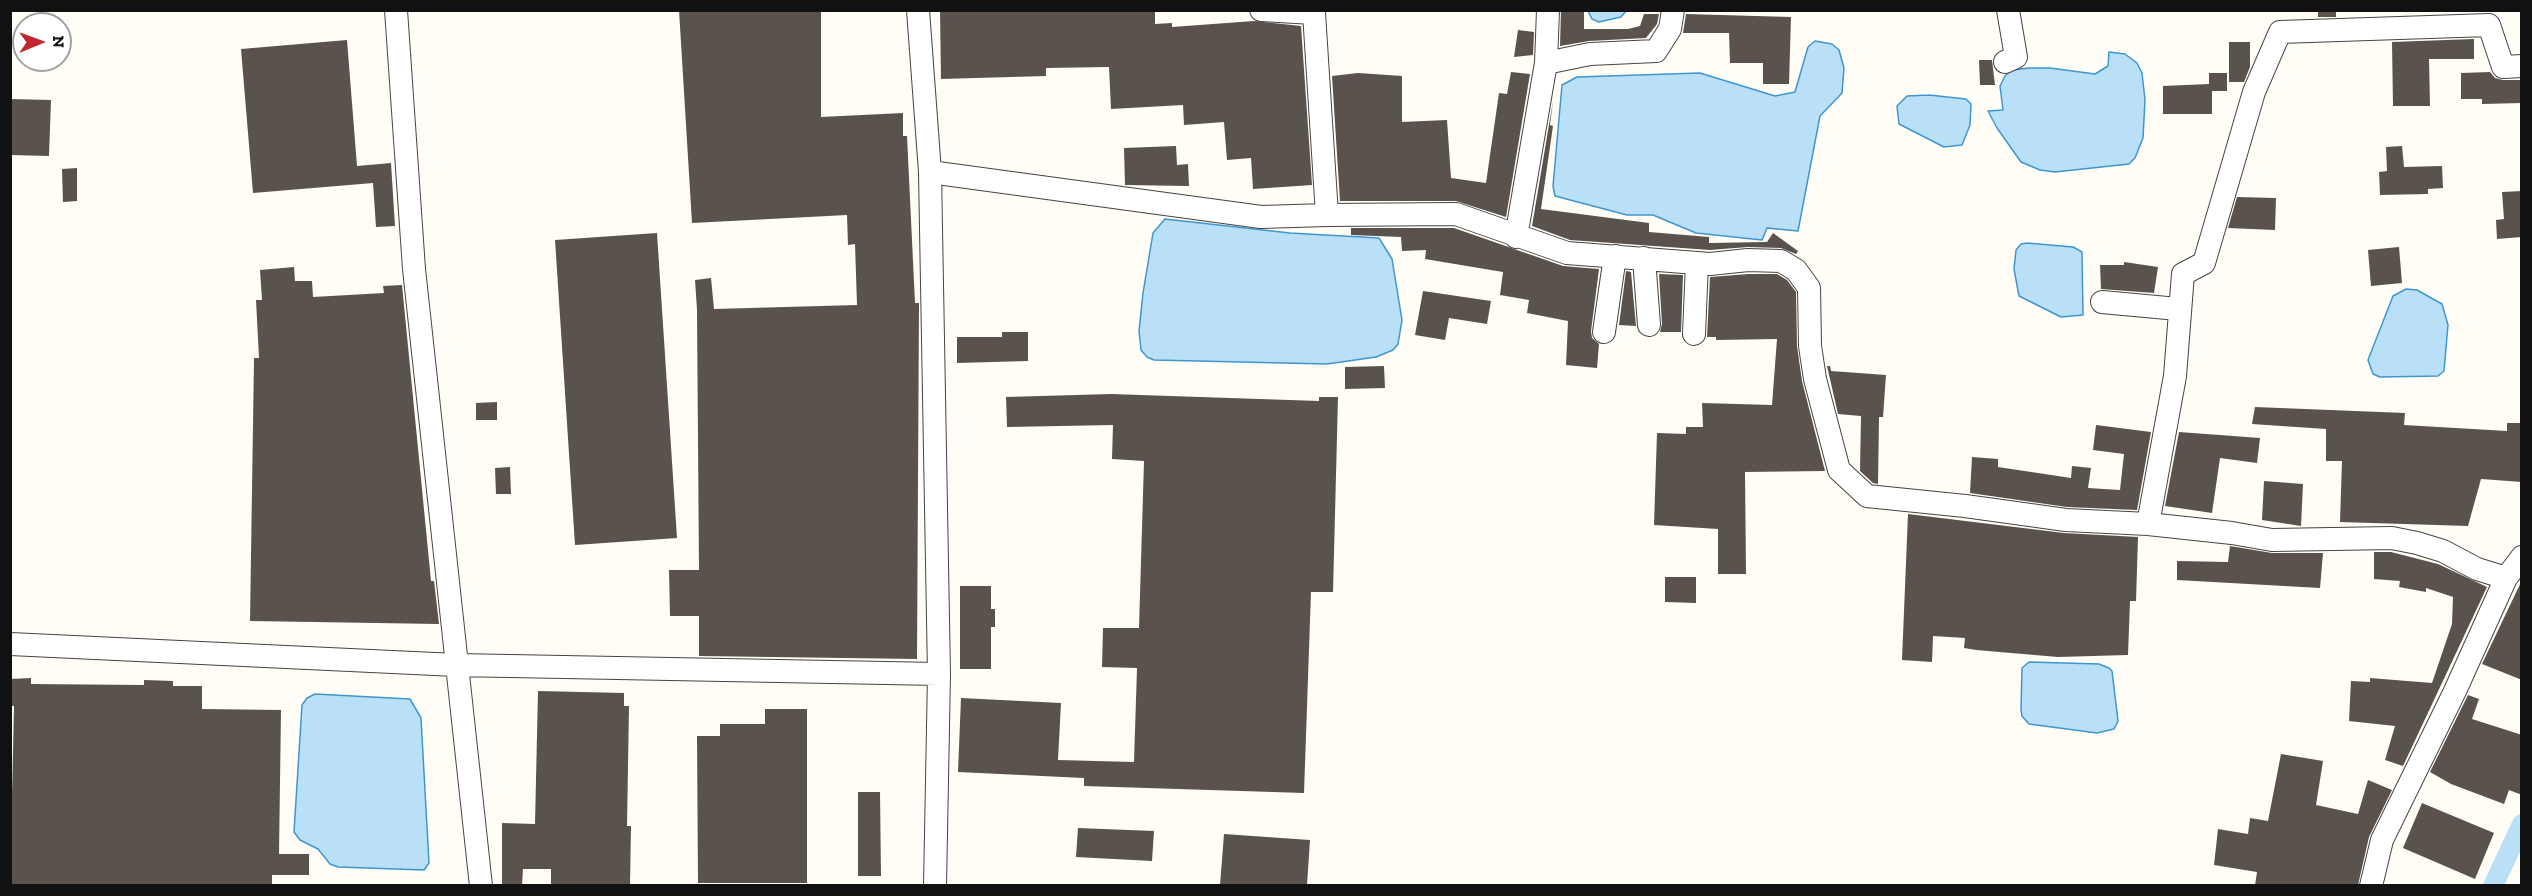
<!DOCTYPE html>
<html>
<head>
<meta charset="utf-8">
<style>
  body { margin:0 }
  #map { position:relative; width:2532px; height:896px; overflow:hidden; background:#fffdf5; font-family:"Zilla Slab",serif }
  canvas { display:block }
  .frame { position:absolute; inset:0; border:12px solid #111; pointer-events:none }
  .north { position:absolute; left:12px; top:12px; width:60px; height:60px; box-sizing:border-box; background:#fff; border:2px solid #a0a0a0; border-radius:50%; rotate:89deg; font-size:16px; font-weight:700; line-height:24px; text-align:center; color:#111 }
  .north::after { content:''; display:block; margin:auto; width:21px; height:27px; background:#c4262e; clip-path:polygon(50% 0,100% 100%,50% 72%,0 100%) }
</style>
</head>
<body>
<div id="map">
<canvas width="2532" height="896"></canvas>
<div class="frame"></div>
<div class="north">N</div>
</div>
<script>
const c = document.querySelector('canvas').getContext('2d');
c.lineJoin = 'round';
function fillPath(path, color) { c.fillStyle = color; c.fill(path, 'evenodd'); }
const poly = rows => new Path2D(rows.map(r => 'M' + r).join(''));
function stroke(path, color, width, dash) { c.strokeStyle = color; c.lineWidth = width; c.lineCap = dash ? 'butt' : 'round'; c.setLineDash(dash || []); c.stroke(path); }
const water = poly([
  [1588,11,1588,10,1626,11,1621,17,1599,22,1592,19,1588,11],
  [1815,41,1832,44,1839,50,1844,68,1842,93,1820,116,1798,231,1767,228,1762,240,1696,233,1653,215,1627,215,1555,196,1553,186,1562,85,1577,77,1700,73,1775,96,1795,92,1808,47,1815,41],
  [2109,52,2125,54,2137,63,2142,73,2145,100,2143,138,2135,158,2129,164,2055,172,2040,170,2021,162,1997,128,1988,111,2003,110,2000,86,2005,76,2012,70,2029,68,2050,68,2095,74,2108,66,2109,52],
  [1929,95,1966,99,1971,104,1970,125,1962,145,1944,147,1899,124,1897,106,1907,96,1929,95],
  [1165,219,1290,233,1379,238,1392,259,1402,320,1398,344,1393,350,1376,357,1327,364,1154,360,1147,357,1141,350,1139,331,1143,293,1153,233,1165,219],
  [2027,243,2073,247,2082,252,2083,315,2061,317,2019,296,2014,269,2016,250,2021,244,2027,243],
  [2406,289,2417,290,2442,304,2448,325,2444,371,2438,376,2380,377,2373,374,2368,360,2393,296,2406,289],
  [2029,662,2099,664,2109,668,2112,671,2118,721,2114,729,2097,733,2029,724,2022,716,2021,710,2022,668,2029,662],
  [315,694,410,699,421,718,429,863,424,870,338,867,330,864,318,849,300,840,294,832,302,705,307,698,315,694]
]);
fillPath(water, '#b9e0f7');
stroke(water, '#3f96cf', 1.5);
stroke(poly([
  [2493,886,2522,824]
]), '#b9e0f7', 20);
fillPath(poly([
  [679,10,821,10,821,117,903,113,903,136,907,136,915,303,919,303,917,659,699,656,699,616,670,616,669,570,699,570,697,310,695,280,711,278,714,309,857,305,855,244,848,245,847,215,692,223],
  [940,10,1155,10,1155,24,1172,23,1172,27,1254,21,1301,26,1312,185,1253,189,1251,158,1227,160,1224,122,1184,125,1183,105,1111,109,1109,67,1046,68,1046,76,941,79],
  [1561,10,1584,10,1584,29,1628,29,1640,26,1644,14,1659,14,1657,24,1646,38,1589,41,1560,46],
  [2336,10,2336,17,2318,17,2318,11],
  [1686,14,1791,17,1789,84,1763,84,1763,63,1730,63,1729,33,1683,33],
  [1518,30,1534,32,1533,55,1514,57],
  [2474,39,2474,59,2429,59,2430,106,2393,106,2392,42],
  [347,40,357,166,391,163,395,226,376,227,373,183,253,193,241,49],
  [2229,42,2250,42,2250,67,2244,82,2229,82],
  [1979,60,1992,60,1995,85,1980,85],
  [1511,72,1530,74,1506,217,1456,201,1340,201,1332,76,1358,73,1402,76,1402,122,1447,120,1451,178,1486,183,1499,93,1507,94],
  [2490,72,2495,78,2503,80,2522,80,2522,103,2482,104,2482,99,2461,99,2461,73],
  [2209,73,2227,73,2227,91,2212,91,2212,114,2163,114,2163,86,2209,84],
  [10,99,51,100,49,156,10,155],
  [1553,101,1550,125,1553,126,1541,209,1649,223,1649,232,1709,237,1709,243,1767,242,1773,233,1798,251,1796,254,1781,248,1748,247,1710,250,1570,240,1532,226],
  [1176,146,1177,165,1188,164,1189,186,1125,185,1124,148],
  [2402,146,2404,167,2442,166,2443,188,2428,189,2428,194,2380,195,2379,172,2387,171,2386,147],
  [77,168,77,201,63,202,62,169],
  [2522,191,2522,237,2497,239,2496,220,2504,219,2502,192],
  [2237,197,2276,198,2275,230,2228,228],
  [1351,228,1454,228,1563,266,1599,269,1591,331,1592,338,1599,344,1597,368,1566,365,1568,321,1527,313,1529,300,1500,295,1503,272,1425,259,1426,250,1402,251,1401,237,1351,235],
  [657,233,677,538,575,545,555,240],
  [2399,247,2402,283,2371,286,2368,250],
  [2124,262,2158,267,2154,293,2101,289,2100,265,2124,265],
  [294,267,295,281,312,281,313,297,384,293,383,286,402,285,431,581,434,581,439,624,250,621,254,358,259,358,256,300,262,300,260,270],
  [1626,271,1631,272,1636,326,1619,325],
  [1659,274,1683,275,1681,332,1660,332,1662,324],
  [1749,274,1777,274,1787,280,1796,292,1797,346,1802,381,1825,471,1745,472,1746,574,1718,574,1718,529,1654,525,1657,433,1686,434,1686,427,1703,427,1702,403,1772,405,1777,339,1716,340,1716,337,1707,337,1710,277],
  [1423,291,1491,301,1487,324,1449,318,1445,340,1415,335],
  [1002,332,1028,332,1028,361,957,363,957,337,1002,337],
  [1384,366,1385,388,1345,389,1345,367],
  [1827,366,1830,366,1831,371,1886,375,1883,417,1879,417,1878,484,1873,483,1860,471,1861,416,1838,414],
  [1111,394,1319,401,1319,397,1338,397,1333,592,1311,592,1304,793,1084,786,1084,778,958,772,961,698,1061,703,1058,760,1134,762,1137,668,1102,667,1103,628,1139,628,1144,461,1112,459,1113,425,1007,427,1006,397],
  [497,402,497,420,476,420,476,403],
  [2255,407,2405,413,2404,425,2507,431,2507,423,2522,423,2522,482,2481,479,2468,526,2340,522,2342,461,2326,461,2326,429,2252,424],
  [2096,425,2151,432,2137,510,2067,507,1970,493,1972,457,1998,459,1998,467,2071,478,2072,466,2091,468,2088,488,2120,490,2124,454,2093,450],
  [2179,432,2260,438,2257,463,2220,458,2212,513,2165,506],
  [510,467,511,494,496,494,495,468],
  [2264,481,2303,484,2301,526,2262,520],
  [1908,514,2064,533,2138,537,2136,601,2130,601,2128,655,2058,657,1976,650,1964,648,1965,638,1933,636,1932,662,1902,660],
  [2230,546,2272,553,2323,553,2320,588,2177,580,2177,561,2228,562],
  [2374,552,2391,552,2438,564,2487,587,2403,766,2385,760,2395,726,2349,721,2351,681,2370,682,2370,678,2432,683,2452,624,2453,597,2426,588,2426,592,2399,587,2400,581,2374,579],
  [1665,577,1696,577,1696,603,1665,602],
  [2522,580,2522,680,2482,664],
  [960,586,991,586,991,609,995,609,995,627,991,627,991,669,960,669],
  [31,678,31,684,144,685,144,680,173,681,173,686,202,686,202,709,281,710,279,854,309,854,309,875,272,875,272,885,10,885,14,706,10,706,10,679],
  [538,691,624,693,624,706,629,706,627,826,631,826,630,885,551,885,551,869,523,869,522,885,502,885,502,823,535,824],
  [2468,695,2479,699,2472,719,2522,735,2522,795,2509,790,2504,804,2451,784,2430,772],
  [765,709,807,709,807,883,698,883,697,736,720,736,720,724,765,724],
  [2281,754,2323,761,2316,805,2358,814,2368,780,2392,790,2369,837,2358,885,2255,885,2257,872,2214,865,2218,829,2248,834,2250,818,2268,821],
  [858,792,880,792,881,876,858,876],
  [2422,803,2494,833,2475,879,2403,848],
  [1078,828,1154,831,1152,861,1076,857],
  [1224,834,1310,840,1307,885,1220,885]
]), '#5a524d');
const street = poly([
  [396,10,414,269,481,886],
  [918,10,930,172,939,674,935,886],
  [1261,10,1314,13,1327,215,1456,214,1567,253,1710,264,1748,260,1781,261,1796,270,1809,288,1810,346,1815,379,1839,470,1867,496,1965,506,2066,520,2148,524,2232,533,2272,540,2392,538,2417,543,2443,551,2477,569,2506,578],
  [2005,62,2016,57,2008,10],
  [1546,63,1548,10],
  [930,172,1261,217,1327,215],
  [1516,237,1546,63,1590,54,1656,51,1670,29,1673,10],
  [1644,258,1649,325],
  [2102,302,2178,309],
  [1604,332,1615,256],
  [1694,334,1697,263],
  [2148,524,2175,376,2183,274,2204,263,2254,92,2280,32,2489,25,2503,67,2522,66],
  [10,644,456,665,939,674],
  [2371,886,2382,840,2455,691,2506,578,2522,557]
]);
stroke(street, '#444', 24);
stroke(street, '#fff', 22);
</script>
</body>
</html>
